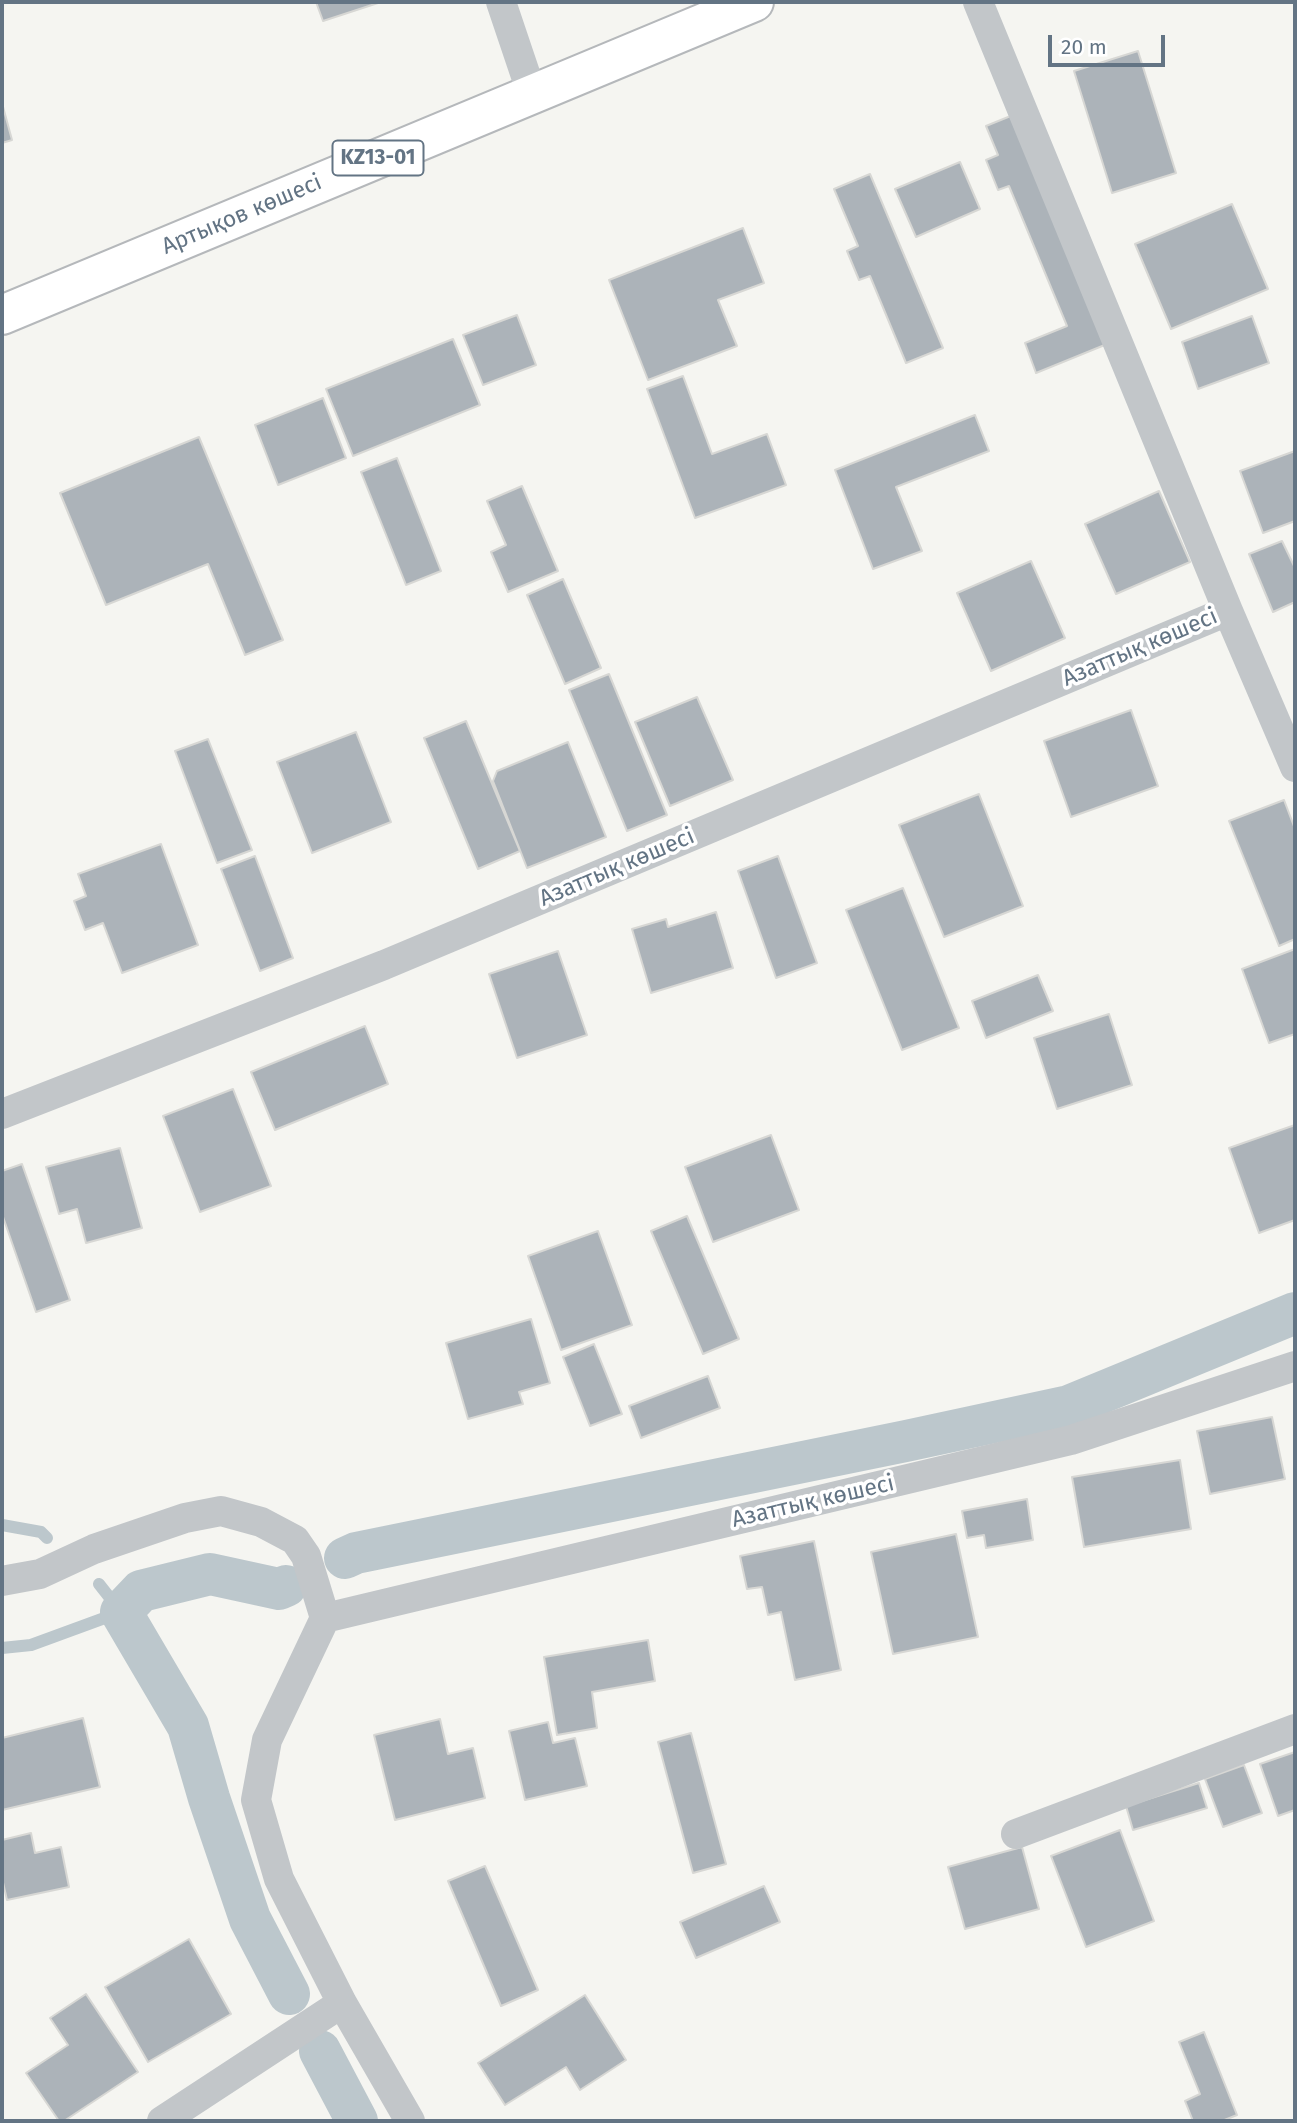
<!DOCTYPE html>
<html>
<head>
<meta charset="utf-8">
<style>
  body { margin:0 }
  #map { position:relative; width:1297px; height:2123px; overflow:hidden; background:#f5f5f1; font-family:"Fira Sans",sans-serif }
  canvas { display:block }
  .frame { position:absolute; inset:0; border:4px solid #637484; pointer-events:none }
  .scale { position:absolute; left:1048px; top:35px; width:117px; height:32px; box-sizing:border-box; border:4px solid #637484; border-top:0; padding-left:9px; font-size:21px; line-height:24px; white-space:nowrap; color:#637484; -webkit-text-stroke:5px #fff; paint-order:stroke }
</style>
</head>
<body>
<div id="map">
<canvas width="1297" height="2123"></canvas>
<div class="frame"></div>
<div class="scale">20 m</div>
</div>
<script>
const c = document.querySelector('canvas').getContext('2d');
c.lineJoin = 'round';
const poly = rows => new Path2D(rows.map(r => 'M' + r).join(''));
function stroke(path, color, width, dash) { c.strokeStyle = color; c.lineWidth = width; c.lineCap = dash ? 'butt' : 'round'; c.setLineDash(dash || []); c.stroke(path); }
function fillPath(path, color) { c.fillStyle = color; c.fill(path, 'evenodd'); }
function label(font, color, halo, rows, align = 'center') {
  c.font = font + ' "Fira Sans",sans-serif'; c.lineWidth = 7; c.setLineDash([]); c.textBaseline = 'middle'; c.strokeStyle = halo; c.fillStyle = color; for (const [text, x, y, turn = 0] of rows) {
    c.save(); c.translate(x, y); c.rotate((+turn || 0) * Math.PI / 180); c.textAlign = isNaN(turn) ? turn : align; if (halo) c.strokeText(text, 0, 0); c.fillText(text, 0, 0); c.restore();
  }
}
stroke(poly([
  [2,1525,41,1532,47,1538],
  [2,1648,31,1645,121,1612,99,1584]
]), '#bcc7cc', 12);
stroke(poly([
  [345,1558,356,1553,906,1441,1069,1406,1295,1313],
  [286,1586,279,1589,210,1574,141,1591,121,1612,188,1726,209,1798,250,1919,289,1994],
  [320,2051,357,2121]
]), '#bcc7cc', 42);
const building = poly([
  [316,2,381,2,323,21,316,2],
  [1138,51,1176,173,1112,193,1074,71,1138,51],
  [2,103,12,140,2,143,2,103],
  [1018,113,1112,342,1036,373,1025,343,1067,326,1009,186,998,190,986,160,998,155,986,126,1018,113],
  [960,162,980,209,916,237,895,189,960,162],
  [870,174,943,348,906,363,870,276,859,280,847,251,858,246,834,189,870,174],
  [1232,204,1268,289,1171,329,1135,244,1232,204],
  [743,228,764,283,718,300,737,346,648,380,609,280,743,228],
  [517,315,536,365,483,385,463,335,517,315],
  [1252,316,1269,363,1198,389,1182,342,1252,316],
  [453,339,480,405,353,456,326,389,453,339],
  [683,376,712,454,767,434,786,485,695,518,647,389,683,376],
  [323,398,346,458,278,485,255,425,323,398],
  [975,415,989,451,896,487,922,551,873,569,835,470,975,415],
  [199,437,283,640,245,655,208,564,106,605,60,493,199,437],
  [1295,451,1295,521,1263,533,1240,471,1295,451],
  [397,458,441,571,406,585,361,472,397,458],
  [522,486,558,571,508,592,491,552,506,545,487,501,522,486],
  [1159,491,1190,562,1116,594,1085,524,1159,491],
  [1282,541,1295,568,1295,602,1273,612,1249,554,1282,541],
  [1031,561,1065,638,991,671,957,593,1031,561],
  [563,579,601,668,565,684,527,595,563,579],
  [609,674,667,815,627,831,569,690,609,674],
  [697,697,733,780,670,806,635,722,697,697],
  [1131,710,1158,786,1071,817,1044,741,1131,710],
  [466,721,520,851,478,869,424,738,466,721],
  [356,732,391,822,312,853,277,762,356,732],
  [208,739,252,850,217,863,175,751,208,739],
  [568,742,606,837,527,868,493,781,497,771,568,742],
  [979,794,1023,906,944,937,899,825,979,794],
  [1284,800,1295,829,1295,939,1279,946,1229,821,1284,800],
  [161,844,198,945,122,973,103,923,85,930,74,901,86,896,78,874,161,844],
  [255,856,293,958,260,971,221,869,255,856],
  [778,856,817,963,776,978,738,871,778,856],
  [903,888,959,1028,902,1050,846,910,903,888],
  [716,912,733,968,651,993,632,929,666,919,668,927,716,912],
  [1295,949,1295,1034,1269,1043,1242,969,1295,949],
  [558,951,587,1035,517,1058,489,974,558,951],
  [1038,975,1053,1011,986,1038,972,1001,1038,975],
  [1109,1014,1132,1085,1057,1109,1034,1038,1109,1014],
  [365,1026,388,1084,275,1130,251,1072,365,1026],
  [233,1089,271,1186,200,1212,163,1116,233,1089],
  [1295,1125,1295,1220,1259,1233,1229,1148,1295,1125],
  [771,1135,799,1210,713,1242,685,1167,771,1135],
  [120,1148,142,1228,86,1243,77,1209,59,1214,46,1167,120,1148],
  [22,1164,70,1300,36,1312,2,1214,2,1171,22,1164],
  [687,1216,739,1339,703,1354,651,1231,687,1216],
  [598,1231,632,1325,561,1350,528,1256,598,1231],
  [531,1319,550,1383,519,1392,523,1404,468,1419,446,1343,531,1319],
  [594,1344,622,1414,590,1426,563,1357,594,1344],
  [708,1376,720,1408,641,1438,629,1406,708,1376],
  [1272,1417,1285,1479,1210,1494,1197,1431,1272,1417],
  [1180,1460,1191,1529,1084,1547,1072,1477,1180,1460],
  [1027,1499,1033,1540,986,1548,984,1535,967,1538,962,1511,1027,1499],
  [956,1534,978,1637,893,1654,871,1552,956,1534],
  [814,1541,841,1670,795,1680,781,1612,768,1615,762,1587,747,1589,740,1556,814,1541],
  [648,1640,655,1681,592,1692,597,1728,557,1735,544,1657,648,1640],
  [83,1718,100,1787,2,1810,2,1738,83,1718],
  [440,1719,448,1754,473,1748,485,1798,395,1820,374,1735,440,1719],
  [548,1722,553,1743,575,1738,587,1786,525,1800,509,1731,548,1722],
  [691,1733,726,1864,693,1873,658,1742,691,1733],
  [1295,1752,1295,1810,1278,1816,1260,1764,1295,1752],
  [1244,1765,1262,1813,1223,1827,1205,1779,1244,1765],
  [1199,1783,1207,1808,1133,1830,1126,1806,1199,1783],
  [1120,1830,1154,1921,1086,1947,1051,1856,1120,1830],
  [31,1833,35,1853,61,1847,69,1887,7,1900,2,1878,2,1840,31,1833],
  [1022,1847,1039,1909,965,1929,948,1867,1022,1847],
  [485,1866,538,1990,501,2006,448,1881,485,1866],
  [764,1886,780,1922,696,1958,680,1922,764,1886],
  [189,1939,231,2014,148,2062,105,1987,189,1939],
  [86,1994,138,2072,64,2121,59,2121,26,2073,68,2045,50,2018,86,1994],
  [585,1995,626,2060,580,2090,566,2067,505,2105,478,2063,585,1995],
  [1204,2032,1237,2115,1222,2121,1193,2121,1185,2101,1200,2094,1179,2042,1204,2032]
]);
fillPath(building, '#acb3b9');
stroke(building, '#d7d7d4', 2);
const highway = poly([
  [2,315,754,2]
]);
stroke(highway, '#b5b8bb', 42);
stroke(poly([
  [501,2,532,94],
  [978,2,1228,611,1295,767],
  [2,1114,384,965,1228,611],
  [2,1581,40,1574,94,1549,185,1518,221,1511,261,1522,295,1540,306,1556,325,1618,267,1740,256,1800,279,1879,342,2003,410,2121],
  [325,1618,1071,1440,1295,1366],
  [1016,1834,1295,1729],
  [162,2121,342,2003]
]), '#c2c6c9', 30);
stroke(highway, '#fff', 38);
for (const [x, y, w] of [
  [378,158,91]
]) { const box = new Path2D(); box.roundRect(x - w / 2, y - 17.5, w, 35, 5); c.fillStyle = '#fff'; c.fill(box); stroke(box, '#637484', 2); }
label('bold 21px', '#637484', null, [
  ["KZ13-01",378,158]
]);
label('23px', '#637484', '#fff', [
  ["Артықов көшесі",242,215,-23],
  ["Азаттық көшесі",1140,648,-23],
  ["Азаттық көшесі",617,868,-23],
  ["Азаттық көшесі",813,1502,-13]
]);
</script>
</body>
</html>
